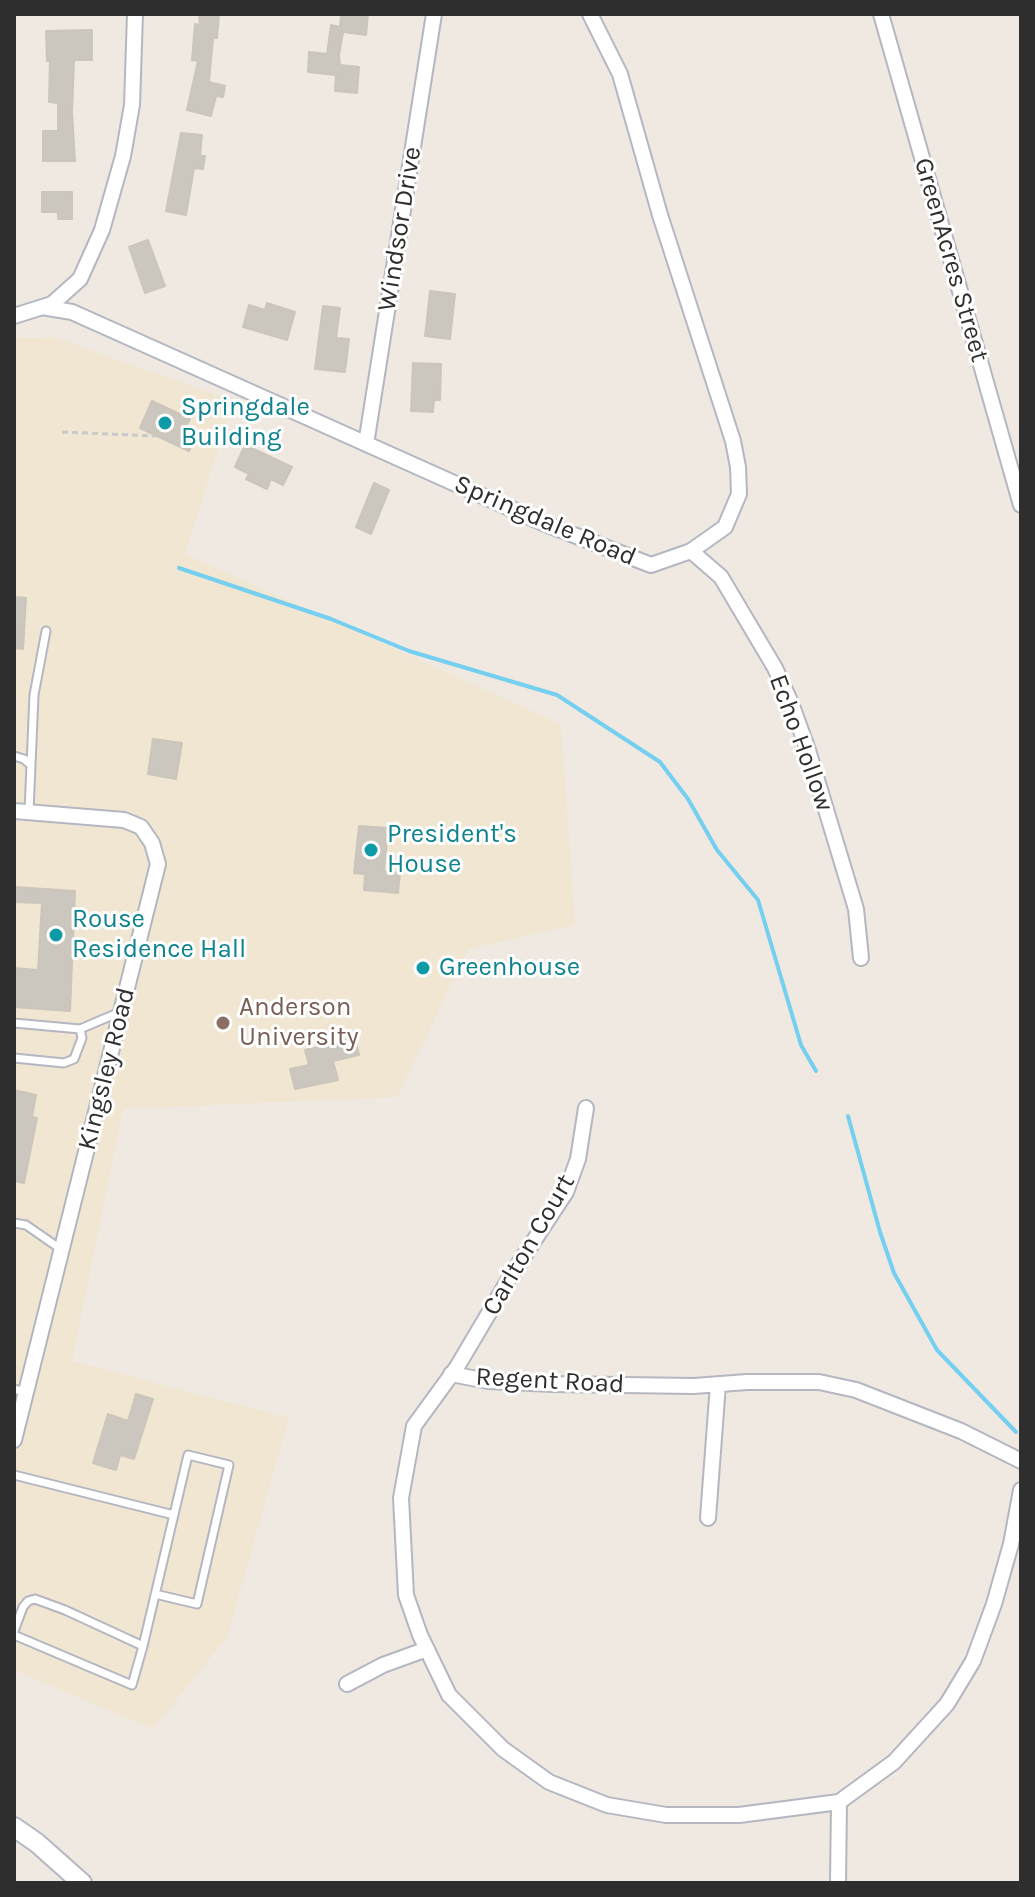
<!DOCTYPE html>
<html>
<head>
<meta charset="utf-8">
<style>
  body { margin:0 }
  #map { position:relative; width:1035px; height:1897px; overflow:hidden; background:#efe9e1; font-family:Karla,sans-serif }
  canvas { display:block }
  .frame { position:absolute; inset:0; border:16px solid #2e2e2e; pointer-events:none }
</style>
</head>
<body>
<div id="map">
<canvas width="1035" height="1897"></canvas>
<div class="frame"></div>
</div>
<script>
const c = document.querySelector('canvas').getContext('2d');
c.lineJoin = 'round';
function fillPath(path, color) { c.fillStyle = color; c.fill(path, 'evenodd'); }
const poly = rows => new Path2D(rows.map(r => 'M' + r).join(''));
function stroke(path, color, width, dash) { c.strokeStyle = color; c.lineWidth = width; c.lineCap = dash ? 'butt' : 'round'; c.setLineDash(dash || []); c.stroke(path); }
function label(font, color, halo, rows, align = 'center') {
  c.font = font + ' Karla,sans-serif'; c.lineWidth = 6; c.setLineDash([]); c.textBaseline = 'middle'; c.strokeStyle = halo; c.fillStyle = color; for (const [text, x, y, turn = 0] of rows) {
    c.save(); c.translate(x, y); c.rotate((+turn || 0) * Math.PI / 180); c.textAlign = isNaN(turn) ? turn : align; if (halo) c.strokeText(text, 0, 0); c.fillText(text, 0, 0); c.restore();
  }
}
fillPath(poly([
  [54,337,233,401,185,554,561,724,575,925,468,949,397,1097,123,1109,72,1361,289,1418,227,1637,153,1729,14,1670,14,338]
]), '#f0e6d1');
stroke(poly([
  [179,568,331,619,409,651,557,695,660,762,688,799,717,850,758,900,801,1045,816,1071],
  [848,1116,880,1232,894,1273,937,1350,1016,1432]
]), '#75cff0', 4);
const building = poly([
  [199,14,219,14,217,38,213,38,209,82,225,86,223,97,216,96,211,116,187,110,198,61,192,60,195,24,200,25,199,14],
  [341,14,368,14,366,35,343,32,339,55,340,65,359,67,357,93,335,91,336,75,308,72,309,52,327,54,331,25,340,27,341,14],
  [92,30,92,60,74,60,72,112,75,161,43,161,43,131,58,131,58,103,49,102,50,61,47,61,46,31,92,30],
  [181,133,202,135,200,156,205,156,203,169,194,168,186,215,166,211,181,133],
  [42,192,72,192,72,219,58,219,58,212,42,212,42,192],
  [148,240,165,286,145,293,129,247,148,240],
  [430,291,455,294,450,339,425,336,430,291],
  [267,303,295,312,287,340,243,327,249,305,265,310,267,303],
  [323,306,340,308,336,338,349,339,345,372,315,369,323,306],
  [413,363,441,364,440,400,434,400,433,412,411,411,413,363],
  [152,401,190,419,186,426,198,432,189,451,140,428,152,401],
  [245,445,292,467,283,485,271,479,267,489,246,479,249,474,235,467,245,445],
  [374,483,389,490,371,534,356,527,374,483],
  [14,597,26,598,23,649,14,648,14,597],
  [153,739,182,743,176,779,148,774,153,739],
  [359,826,388,828,384,871,400,873,398,893,364,890,365,874,354,873,359,826],
  [14,887,75,891,70,1011,14,1007,14,968,38,970,42,903,14,902,14,887],
  [355,1038,359,1055,333,1061,338,1080,295,1089,290,1069,309,1065,305,1050,355,1038],
  [14,1090,36,1095,32,1117,37,1118,24,1183,14,1181,14,1090],
  [136,1394,153,1399,134,1459,120,1455,116,1470,93,1463,108,1414,128,1421,136,1394]
]);
fillPath(building, '#cbc7bf');
stroke(building, '#cbc5ba', 2);
const service = poly([
  [14,756,24,759,31,765,29,812],
  [31,765,34,695,46,631],
  [14,1023,80,1029,120,1012],
  [14,1058,64,1063,74,1059,82,1038,80,1029],
  [14,1223,26,1225,62,1250],
  [14,1389,26,1392],
  [14,1475,174,1515],
  [14,1631,23,1607,28,1601,35,1599,65,1610,143,1646,132,1685,14,1635],
  [143,1646,188,1455,229,1465,197,1604,155,1594]
]);
const minor = poly([
  [881,14,1021,505],
  [42,307,72,312,543,523,651,565,691,551,725,527,739,494,738,467,733,441,660,215,620,74,590,14],
  [14,316,52,304,80,279,102,230,123,156,132,105,135,14],
  [366,444,434,14],
  [691,551,721,577,775,668,791,703,808,750,856,909,861,958],
  [14,811,124,820,141,827,152,843,158,864,14,1440],
  [586,1108,578,1159,566,1192,512,1274,457,1367,414,1426,401,1498,406,1595,420,1635,449,1695,503,1749,549,1782,607,1805,666,1815,739,1815,839,1802],
  [451,1374,488,1381,552,1384,694,1386,747,1382,819,1382,856,1390,961,1431,1021,1461],
  [708,1518,718,1384],
  [347,1684,383,1665,427,1649],
  [838,1883,839,1802,894,1762,947,1704,973,1661,994,1604,1011,1544,1021,1490]
]);
const tertiary = poly([
  [14,1827,37,1843,82,1883]
]);
stroke(service, '#b4b7c1', 11);
stroke(minor, '#b4b7c1', 18);
stroke(tertiary, '#b4b7c1', 22);
stroke(poly([
  [62,432,156,436]
]), '#c9c9c9', 3, [6, 4]);
stroke(service, '#fff', 7);
stroke(minor, '#fff', 14);
stroke(tertiary, '#fff', 18);
for (const [x, y, r, color] of [
  [165,423,8,"#0f9aa8"],
  [371,850,8,"#0f9aa8"],
  [56,935,8,"#0f9aa8"],
  [423,968,8,"#0f9aa8"],
  [223,1023,8,"#8d6e63"]
]) { const dot = new Path2D(); dot.arc(x, y, r, 0, 2 * Math.PI); c.fillStyle = color; c.fill(dot); stroke(dot, '#fff', 3); }
label('26px', '#2e2e2e', '#fff', [
  ["Windsor Drive",400,229,-81],
  ["GreenAcres Street",951,260,74],
  ["Springdale Road",545,521,23],
  ["Echo Hollow",801,743,70],
  ["Kingsley Road",107,1069,-76],
  ["Carlton Court",529,1245,-60],
  ["Regent Road",550,1381,3]
]);
label('26px', '#0d838f', '#fff', [
  ["Springdale",181,408],
  ["Building",181,438],
  ["President's",387,835],
  ["House",387,865],
  ["Rouse",72,920],
  ["Residence Hall",72,950],
  ["Greenhouse",439,968]
], 'left');
label('26px', '#785e54', '#fff', [
  ["Anderson",239,1008],
  ["University",239,1038]
], 'left');
</script>
</body>
</html>
